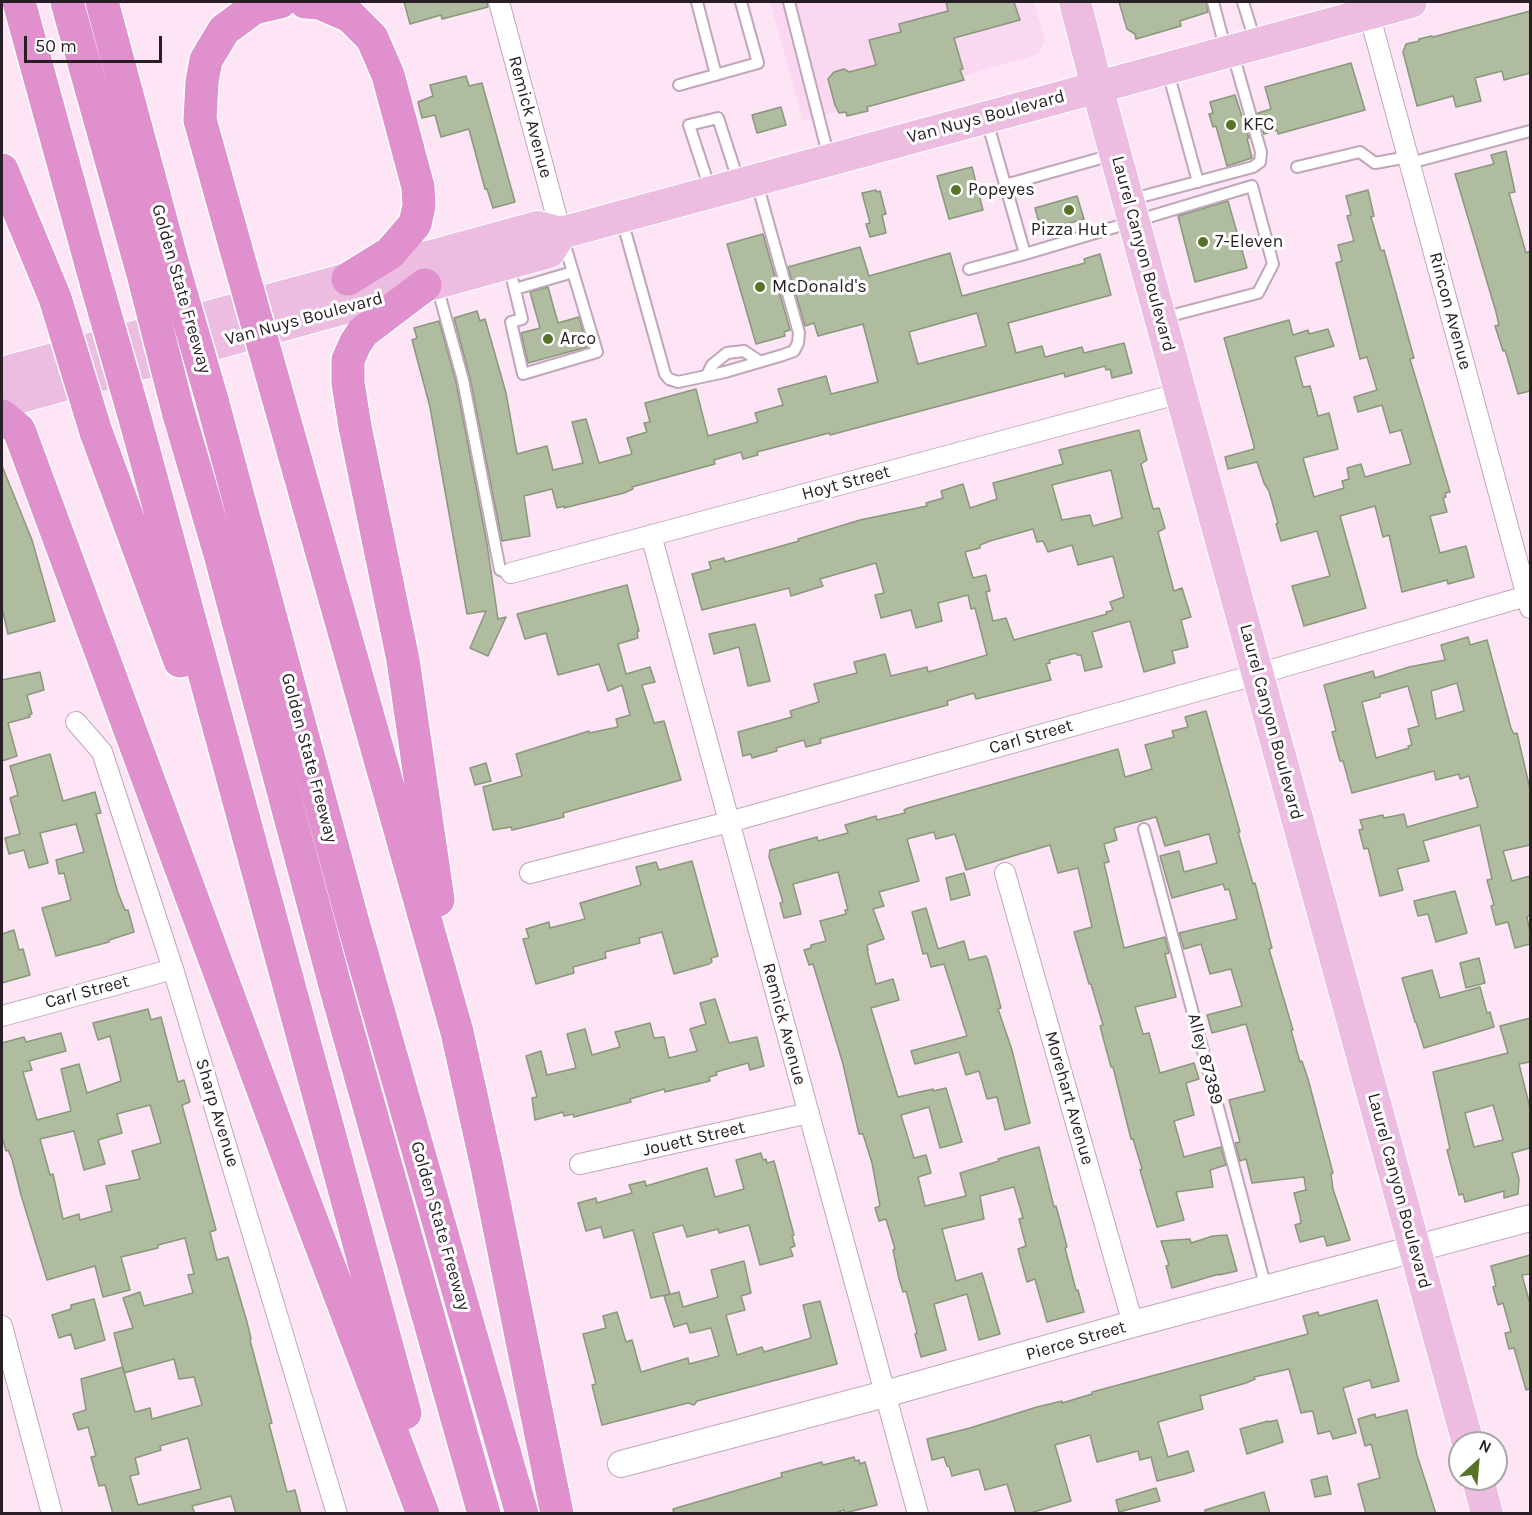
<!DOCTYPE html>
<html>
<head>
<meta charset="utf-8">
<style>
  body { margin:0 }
  #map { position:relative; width:1532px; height:1515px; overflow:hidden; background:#fde5f6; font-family:Karla,sans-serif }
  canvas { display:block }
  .frame { position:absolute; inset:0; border:3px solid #281e26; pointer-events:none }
  .north { position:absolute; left:1448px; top:1431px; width:60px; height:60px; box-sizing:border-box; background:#fff; border:2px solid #a9a5a8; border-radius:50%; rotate:26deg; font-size:16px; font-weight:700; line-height:24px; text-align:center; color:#281e26 }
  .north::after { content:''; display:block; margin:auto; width:21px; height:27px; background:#567328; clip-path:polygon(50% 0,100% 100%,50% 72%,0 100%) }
  .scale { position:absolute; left:24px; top:36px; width:138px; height:27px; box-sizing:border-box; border:3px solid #281e26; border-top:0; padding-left:8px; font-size:18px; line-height:21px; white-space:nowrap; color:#281e26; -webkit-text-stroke:4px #fff; paint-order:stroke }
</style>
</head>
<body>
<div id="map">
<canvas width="1532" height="1515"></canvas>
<div class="frame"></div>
<div class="north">N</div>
<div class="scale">50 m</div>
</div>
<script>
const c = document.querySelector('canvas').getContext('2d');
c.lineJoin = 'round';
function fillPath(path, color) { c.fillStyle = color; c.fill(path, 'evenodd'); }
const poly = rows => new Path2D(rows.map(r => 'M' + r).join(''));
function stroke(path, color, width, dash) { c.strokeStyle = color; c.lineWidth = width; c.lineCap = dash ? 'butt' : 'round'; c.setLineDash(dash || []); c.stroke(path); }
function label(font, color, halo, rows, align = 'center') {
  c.font = font + ' Karla,sans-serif'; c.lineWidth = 6; c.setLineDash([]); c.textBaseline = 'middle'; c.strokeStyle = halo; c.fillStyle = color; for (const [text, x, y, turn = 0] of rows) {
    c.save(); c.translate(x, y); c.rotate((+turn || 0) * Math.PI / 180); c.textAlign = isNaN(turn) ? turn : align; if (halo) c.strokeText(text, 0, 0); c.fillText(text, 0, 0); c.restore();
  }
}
fillPath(poly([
  [770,2,1034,2,1045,40,1039,54,803,121]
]), '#fbd8f2');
const building = poly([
  [404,2,487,2,488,7,442,19,441,15,410,24,404,2],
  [946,2,1014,2,1020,20,954,38,963,69,960,70,964,80,867,107,868,111,847,116,846,112,839,113,835,105,828,79,834,72,844,69,849,72,876,65,869,40,901,32,899,24,948,11,946,2],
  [1119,2,1206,2,1208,12,1180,21,1181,26,1136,39,1135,34,1127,29,1119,2],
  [1530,11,1530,73,1504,80,1502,71,1475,78,1481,101,1456,107,1453,96,1417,106,1403,52,1406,44,1419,41,1419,39,1432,36,1433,37,1530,11],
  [1351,63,1365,110,1278,134,1277,130,1264,134,1258,113,1271,109,1265,87,1351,63],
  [466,76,469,86,482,83,515,202,493,208,487,189,485,189,469,129,441,137,435,115,422,118,418,102,433,96,430,85,466,76],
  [1235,95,1249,138,1247,138,1252,158,1227,166,1216,126,1213,127,1209,114,1213,113,1210,102,1235,95],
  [781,107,786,125,757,133,752,115,781,107],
  [1506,151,1515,192,1509,193,1526,253,1530,251,1530,391,1518,394,1505,350,1503,351,1495,326,1499,325,1496,312,1455,174,1494,164,1491,155,1506,151],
  [972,167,983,210,949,219,937,176,972,167],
  [876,190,876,192,880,191,886,214,882,215,886,233,870,237,866,224,870,223,862,193,876,190],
  [1368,190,1374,216,1371,217,1381,251,1384,250,1414,358,1410,359,1450,492,1445,493,1446,497,1443,498,1447,512,1430,516,1440,553,1466,546,1474,577,1448,584,1447,580,1402,592,1389,535,1383,537,1375,506,1340,516,1366,608,1304,626,1292,586,1330,576,1317,531,1281,541,1276,524,1278,523,1269,491,1264,483,1257,462,1228,469,1225,457,1254,449,1254,446,1224,338,1289,320,1293,335,1308,330,1309,334,1328,329,1334,346,1295,357,1303,387,1310,386,1318,416,1329,413,1338,449,1303,458,1314,497,1344,488,1342,481,1349,479,1347,468,1361,464,1365,477,1411,464,1401,430,1390,433,1382,405,1358,412,1354,397,1377,390,1367,357,1360,359,1336,263,1342,261,1338,245,1354,241,1347,216,1351,215,1346,196,1368,190],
  [1077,196,1084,219,1041,231,1035,208,1077,196],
  [1228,201,1247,268,1195,282,1178,216,1228,201],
  [763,234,790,330,784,332,785,336,756,344,727,244,763,234],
  [860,247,869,276,950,253,962,296,1085,263,1084,259,1100,254,1111,295,1008,323,1016,353,1042,346,1045,357,1082,347,1084,353,1124,343,1132,373,1112,378,1110,369,1106,370,1105,366,1065,377,1064,373,830,435,829,433,757,452,758,455,743,459,741,452,714,460,715,464,632,487,633,489,624,493,564,508,564,506,557,508,552,489,524,496,530,536,502,541,470,378,454,318,477,311,480,321,485,319,506,393,517,454,547,446,553,470,583,463,572,422,586,419,599,463,632,454,627,438,647,432,644,423,650,422,645,403,696,389,708,436,758,422,755,413,783,405,778,389,826,376,831,394,878,382,863,324,818,336,814,323,805,326,788,267,860,247],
  [977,313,986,346,918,364,909,332,977,313],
  [548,287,558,323,579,317,587,347,528,363,521,333,540,328,530,292,548,287],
  [439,321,456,382,487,544,498,619,506,617,488,656,470,648,486,611,467,614,430,407,412,340,417,338,414,328,439,321],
  [1139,430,1147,460,1141,464,1153,509,1159,508,1165,528,1158,532,1174,591,1182,588,1191,617,1181,620,1188,647,1172,651,1175,663,1144,672,1130,621,1092,632,1102,667,1085,671,1081,655,1077,655,1076,653,1049,660,1050,663,1046,664,1051,680,976,699,974,693,947,701,948,705,820,739,821,743,806,747,804,740,776,748,777,751,752,758,751,754,743,756,738,732,792,717,790,711,819,702,814,684,857,673,854,662,885,654,891,676,927,667,928,672,987,655,975,608,971,609,968,595,938,603,942,621,916,628,911,610,881,618,875,595,884,593,876,563,820,579,823,586,791,596,789,588,702,610,692,574,711,569,709,562,724,558,725,562,799,541,798,539,860,520,927,506,926,503,943,498,941,491,963,484,970,508,997,499,993,483,1063,464,1059,450,1139,430],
  [1111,470,1122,518,1093,526,1090,515,1062,520,1052,485,1111,470],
  [1033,529,1037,542,1043,541,1048,552,1072,545,1078,565,1113,556,1124,597,1110,602,1113,610,1106,612,1107,614,1014,640,1006,618,993,621,986,592,990,591,986,575,973,578,965,552,980,548,980,545,990,541,1033,529],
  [2,466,32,540,55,621,8,634,2,608,2,466],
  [627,585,639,631,637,632,638,638,618,644,626,674,650,667,655,682,642,685,654,723,664,721,681,780,563,813,564,817,533,825,512,830,511,827,493,830,483,787,522,776,516,754,589,731,589,733,618,727,616,719,630,715,622,685,608,691,599,664,558,675,546,633,525,639,517,614,627,585],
  [755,624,770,681,748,686,739,647,714,654,709,634,755,624],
  [1468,637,1470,645,1487,640,1511,728,1514,734,1517,733,1530,789,1530,845,1503,851,1512,881,1530,876,1530,915,1527,917,1530,932,1530,944,1515,948,1508,922,1496,925,1491,906,1494,905,1487,880,1492,879,1480,825,1423,841,1429,861,1397,869,1403,890,1380,896,1368,848,1364,849,1359,830,1363,829,1360,820,1383,815,1384,818,1404,814,1407,827,1478,807,1469,776,1460,779,1459,774,1436,780,1434,771,1352,793,1343,761,1340,761,1332,732,1336,731,1324,685,1373,671,1375,678,1409,667,1445,660,1441,645,1468,637],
  [1457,683,1464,711,1436,719,1431,691,1457,683],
  [1408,686,1419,726,1408,729,1412,745,1408,746,1409,748,1376,758,1362,702,1380,697,1380,694,1408,686],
  [40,672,44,690,27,695,32,714,29,715,30,717,8,723,17,756,2,761,2,680,40,672],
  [1206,711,1240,832,1238,832,1247,863,1253,884,1255,883,1272,948,1269,949,1293,1030,1291,1030,1300,1062,1302,1061,1308,1079,1333,1173,1331,1174,1333,1189,1350,1240,1327,1246,1324,1236,1300,1242,1295,1225,1301,1223,1300,1216,1294,1193,1306,1190,1304,1177,1252,1183,1246,1159,1240,1161,1235,1143,1240,1142,1229,1100,1265,1091,1246,1024,1212,1033,1207,1015,1242,1006,1231,969,1210,974,1201,944,1184,949,1179,933,1237,919,1229,889,1225,890,1223,884,1172,898,1160,856,1179,851,1184,872,1217,863,1209,834,1165,846,1156,817,1114,828,1117,840,1104,844,1109,862,1104,863,1124,948,1165,937,1169,953,1165,954,1176,997,1135,1007,1143,1034,1149,1033,1160,1073,1194,1063,1199,1079,1186,1083,1194,1115,1174,1121,1184,1157,1221,1147,1226,1165,1210,1170,1213,1187,1176,1192,1184,1220,1157,1227,1140,1170,1142,1169,1133,1139,1131,1139,1113,1067,1111,1067,1105,1045,1100,1026,1103,1025,1091,984,1089,984,1074,932,1092,927,1078,868,1058,873,1050,845,966,870,955,834,936,839,934,832,907,839,919,881,879,892,884,906,873,909,884,939,867,945,868,950,867,950,876,984,893,979,899,1000,871,1008,898,1097,933,1089,933,1091,946,1088,962,1142,940,1148,929,1107,901,1115,914,1158,926,1155,931,1173,918,1177,925,1206,966,1196,960,1173,999,1161,998,1159,1039,1147,1054,1207,1056,1206,1062,1228,1067,1247,1065,1248,1076,1290,1078,1290,1084,1312,1047,1322,1035,1279,1027,1282,1018,1249,1026,1246,1019,1219,1023,1218,1014,1187,980,1196,984,1219,942,1229,956,1281,982,1273,1000,1334,979,1340,967,1294,934,1304,946,1350,921,1357,915,1334,917,1333,906,1291,903,1292,899,1279,893,1250,895,1249,886,1219,879,1221,875,1208,880,1206,872,1163,863,1134,859,1134,843,1064,813,964,809,965,804,950,811,948,811,945,826,941,820,921,846,914,845,910,848,910,838,872,793,884,801,914,784,918,780,903,783,902,769,857,770,850,817,837,818,841,848,833,845,825,876,816,877,820,905,813,904,810,908,808,1118,749,1125,777,1152,769,1145,745,1174,737,1172,731,1188,727,1185,717,1206,711],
  [50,754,63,801,95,792,101,813,96,814,118,893,125,910,128,910,134,932,109,940,109,942,56,956,42,908,71,900,64,873,59,874,56,860,84,852,76,824,40,833,48,863,29,868,24,850,9,854,5,838,20,834,10,798,18,795,10,766,50,754],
  [486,763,491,781,475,785,470,768,486,763],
  [692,861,718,956,711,958,712,962,709,964,674,974,662,932,639,938,640,943,605,952,606,958,573,967,574,973,536,984,523,939,529,938,526,929,549,922,550,928,585,919,580,903,641,885,636,867,656,862,659,870,692,861],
  [964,873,970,895,951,900,946,878,964,873],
  [1455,891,1467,933,1436,942,1428,914,1418,916,1414,901,1455,891],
  [926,908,938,949,964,941,969,960,986,956,988,960,1001,1008,998,1009,1012,1050,1030,1123,1005,1130,997,1097,987,1099,979,1071,966,1075,959,1052,915,1064,911,1051,967,1036,944,964,931,967,927,953,923,954,912,912,926,908],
  [14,930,19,950,23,949,30,975,2,983,2,934,14,930],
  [1479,958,1485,983,1466,988,1460,963,1479,958],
  [1432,970,1440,998,1480,987,1487,1013,1490,1012,1494,1027,1424,1048,1416,1022,1415,1022,1402,978,1432,970],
  [715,999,729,1043,757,1037,764,1066,750,1070,748,1063,716,1072,717,1075,709,1077,710,1081,665,1092,664,1089,630,1099,631,1102,574,1117,573,1114,564,1116,563,1112,535,1120,532,1098,537,1097,526,1056,541,1051,547,1075,576,1068,567,1034,585,1029,592,1055,620,1047,615,1032,650,1023,654,1038,664,1037,669,1058,697,1051,690,1029,706,1024,700,1003,715,999],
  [148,1009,151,1020,161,1017,178,1082,184,1080,190,1102,182,1105,216,1230,210,1232,217,1260,228,1257,247,1322,251,1339,250,1340,272,1423,269,1424,287,1492,295,1490,301,1514,236,1514,231,1496,192,1506,195,1514,113,1514,105,1485,99,1486,91,1457,96,1456,88,1427,78,1430,73,1414,86,1410,81,1379,123,1367,135,1412,150,1408,152,1419,202,1405,194,1377,179,1379,174,1359,124,1373,114,1333,133,1328,123,1298,140,1292,144,1306,193,1293,188,1275,194,1274,185,1238,158,1245,158,1248,121,1257,130,1290,103,1297,95,1266,47,1280,21,1195,12,1159,8,1150,6,1151,2,1137,2,1043,24,1037,26,1042,61,1033,66,1051,29,1061,32,1070,23,1072,37,1120,71,1111,61,1069,79,1064,87,1093,121,1081,110,1036,98,1040,93,1023,148,1009],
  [150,1105,161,1143,132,1151,140,1179,106,1186,112,1211,80,1220,79,1214,63,1219,53,1174,50,1175,40,1139,74,1131,84,1170,105,1164,98,1140,122,1133,117,1114,150,1105],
  [188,1438,201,1489,138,1505,130,1476,139,1474,135,1458,161,1450,160,1446,188,1438],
  [1530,1018,1530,1062,1519,1064,1530,1108,1530,1148,1512,1153,1519,1179,1518,1194,1504,1198,1504,1191,1465,1202,1463,1194,1459,1195,1447,1150,1450,1149,1433,1072,1508,1053,1500,1026,1530,1018],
  [1493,1105,1503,1140,1474,1147,1465,1113,1493,1105],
  [761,1153,763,1160,766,1159,767,1163,774,1161,794,1235,792,1236,795,1246,790,1248,793,1256,760,1265,749,1225,719,1233,718,1229,687,1237,683,1225,653,1233,670,1294,651,1298,633,1230,604,1238,601,1227,586,1231,578,1203,596,1198,597,1203,632,1193,629,1185,645,1181,646,1186,707,1168,715,1197,744,1189,736,1160,761,1153],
  [1227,1235,1237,1271,1219,1275,1219,1274,1172,1288,1166,1266,1169,1265,1161,1241,1190,1239,1191,1243,1213,1236,1227,1235],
  [1530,1255,1530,1274,1522,1275,1530,1304,1530,1389,1526,1390,1514,1348,1509,1349,1505,1333,1511,1332,1503,1303,1498,1305,1493,1287,1496,1286,1491,1266,1530,1255],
  [744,1261,751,1293,741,1296,745,1310,726,1315,737,1355,762,1347,764,1352,811,1338,803,1305,820,1301,837,1364,697,1401,694,1405,688,1403,602,1425,592,1385,596,1384,583,1334,606,1328,603,1316,617,1312,626,1342,632,1340,641,1372,688,1358,689,1364,719,1356,711,1328,690,1333,687,1323,674,1327,664,1296,679,1292,683,1307,718,1297,711,1270,744,1261],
  [94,1299,105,1340,75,1349,71,1334,59,1338,52,1315,71,1309,71,1305,94,1299],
  [1377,1300,1399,1381,1372,1388,1370,1380,1343,1388,1356,1433,1333,1439,1330,1431,1318,1434,1313,1412,1311,1411,1301,1413,1289,1369,1254,1377,1255,1379,1246,1383,1200,1396,1203,1409,1158,1422,1168,1457,1188,1451,1194,1471,1185,1474,1157,1481,1151,1457,1140,1460,1138,1451,1097,1462,1090,1435,1055,1445,1071,1501,1027,1514,1016,1514,1007,1484,985,1490,979,1469,952,1476,949,1466,947,1466,944,1457,932,1460,927,1439,970,1428,1037,1407,1062,1401,1062,1403,1092,1394,1092,1392,1308,1334,1303,1316,1318,1312,1319,1316,1377,1300],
  [1407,1410,1417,1455,1436,1514,1366,1514,1358,1484,1380,1478,1371,1444,1365,1446,1358,1419,1375,1414,1376,1418,1407,1410],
  [1277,1420,1283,1442,1247,1454,1240,1429,1268,1421,1268,1422,1277,1420],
  [854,1457,855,1461,859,1460,860,1464,865,1462,877,1505,845,1513,844,1510,832,1514,674,1514,673,1509,782,1477,781,1473,822,1462,823,1465,854,1457],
  [1327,1476,1331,1494,1315,1497,1311,1480,1327,1476],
  [1156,1488,1160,1501,1119,1512,1116,1500,1156,1488],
  [1264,1492,1270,1514,1205,1514,1205,1510,1264,1492]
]);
fillPath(building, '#afbca0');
stroke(building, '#8a977c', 1.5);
const service = poly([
  [697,2,716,75],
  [789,2,829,158],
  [1213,2,1226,51],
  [1243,2,1255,41],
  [1168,72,1198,182],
  [679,85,758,63,741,2],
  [987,121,1025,254,1252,186,1273,264,1258,293,1162,318],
  [1410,163,1530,131],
  [1297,167,1360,152,1375,163,1408,157],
  [1005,185,1112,155],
  [710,189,689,125,718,118,739,183],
  [1129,200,1253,167,1260,162,1261,152,1233,54],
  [622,220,665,374,669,379,678,382,725,372,783,355,794,351,798,343,799,333,757,183],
  [509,266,522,319,511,322,523,374,597,352,563,239],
  [969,269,1025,254],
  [437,286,463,380,500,570,511,573],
  [515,289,573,272],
  [707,375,712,365,727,353,744,351,759,361],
  [1144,829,1266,1288]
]);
const minor = poly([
  [499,2,561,233],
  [1369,13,1530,608],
  [651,535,918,1514],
  [511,573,1181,393],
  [76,722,102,752,173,969,337,1514],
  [530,873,729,822,1258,674,1530,595],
  [1005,873,1133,1324],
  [2,1016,173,969],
  [580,1164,809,1113],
  [2,1326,52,1514]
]);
const tertiary = poly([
  [621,1464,885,1394,1133,1324,1530,1218]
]);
const primary = poly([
  [1075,2,1097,87,1468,1443],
  [2,373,538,227,561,233,1411,2],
  [2,402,549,252,561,233],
  [1478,1479,1487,1514]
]);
const motorway = poly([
  [19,2,97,286],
  [67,2,143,274],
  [102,2,173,265],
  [305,2,320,3,350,16,372,38,388,75,418,187,419,206,415,224,390,253,348,279],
  [2,170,55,298],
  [236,249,200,120,202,82,206,60,224,30,254,8,280,2],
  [425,285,363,332,355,344,348,360,348,383,355,427,403,660,438,900],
  [274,383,457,1032,487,1167,557,1514],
  [212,400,352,919,522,1514],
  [178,411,220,554,336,989,484,1514],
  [2,416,19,430,296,1179,423,1514],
  [136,422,405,1413],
  [96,432,180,661]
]);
stroke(service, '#c1a6ba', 14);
stroke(minor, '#c1a6ba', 22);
stroke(tertiary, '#c1a6ba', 28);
stroke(primary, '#fff', 34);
stroke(motorway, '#fff', 36);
stroke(service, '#fff', 10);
stroke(minor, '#fff', 20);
stroke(tertiary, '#fff', 26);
stroke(primary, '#ecbce1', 32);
stroke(motorway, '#df90cd', 33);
const motorwayBridge = poly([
  [236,249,274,383],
  [173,265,212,400],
  [143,274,178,411],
  [97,286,136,422],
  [55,298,96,432]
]);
stroke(motorwayBridge, '#fff', 36, []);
stroke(motorwayBridge, '#df90cd', 33);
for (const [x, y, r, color] of [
  [1231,125,6,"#567328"],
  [956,190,6,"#567328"],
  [1069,210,6,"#567328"],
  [1203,242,6,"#567328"],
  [760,287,6,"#567328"],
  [548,339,6,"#567328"]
]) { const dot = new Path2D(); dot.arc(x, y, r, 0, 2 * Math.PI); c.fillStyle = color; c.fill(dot); stroke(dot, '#fff', 2); }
label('18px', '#281e26', '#fff', [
  ["Remick Avenue",530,117,75],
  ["Van Nuys Boulevard",986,117,-15],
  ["Laurel Canyon Boulevard",1143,254,75],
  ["Golden State Freeway",181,289,74],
  ["Rincon Avenue",1450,311,75],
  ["Van Nuys Boulevard",304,319,-15],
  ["Hoyt Street",846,483,-15],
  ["Laurel Canyon Boulevard",1271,722,75],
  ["Carl Street",1031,737,-16],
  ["Golden State Freeway",309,758,75],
  ["Carl Street",87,992,-15],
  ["Remick Avenue",784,1024,75],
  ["Alley 87389",1205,1059,75],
  ["Morehart Avenue",1069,1098,74],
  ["Sharp Avenue",217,1113,73],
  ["Jouett Street",694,1139,-13],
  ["Laurel Canyon Boulevard",1399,1191,75],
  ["Golden State Freeway",440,1226,74],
  ["Pierce Street",1076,1341,-16]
]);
label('18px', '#281e26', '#fff', [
  ["KFC",1243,125],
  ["Popeyes",968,190],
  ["Pizza Hut",1069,230,"center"],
  ["7-Eleven",1215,242],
  ["McDonald's",772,287],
  ["Arco",560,339]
], 'left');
</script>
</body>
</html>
